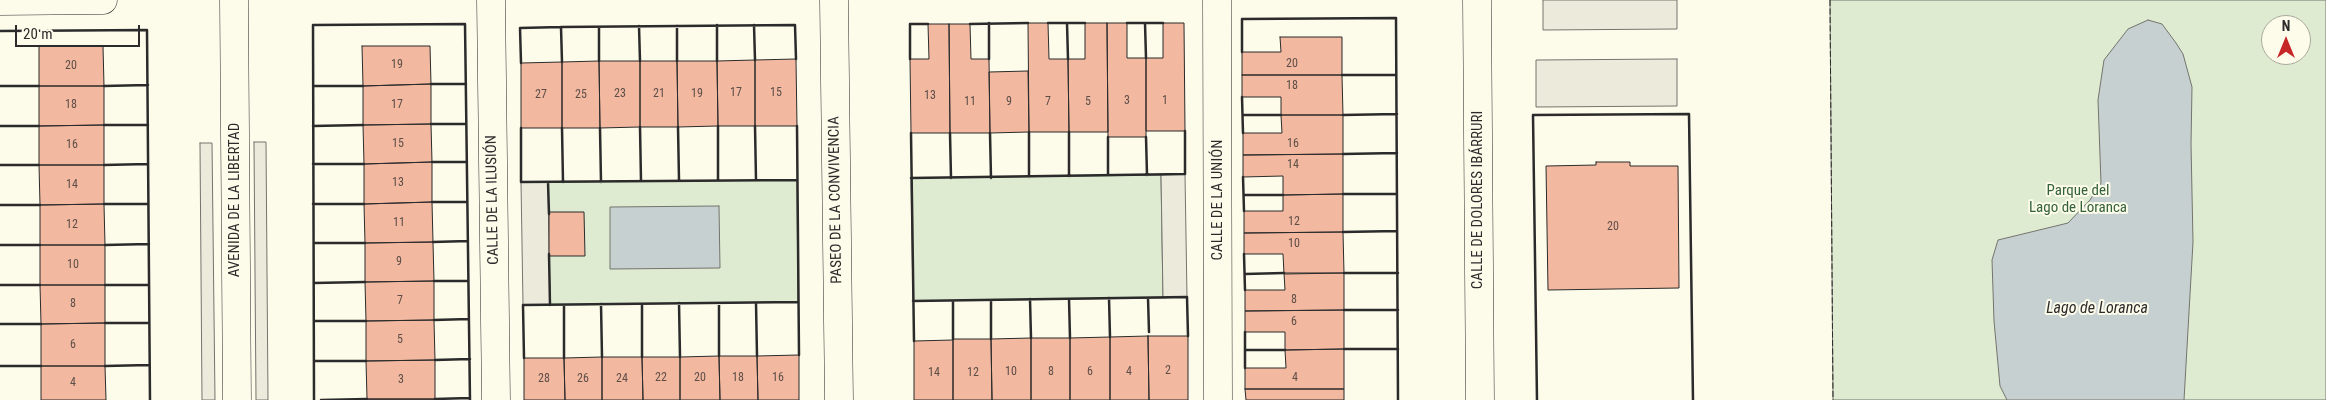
<!DOCTYPE html>
<html>
<head>
<meta charset="utf-8">
<style>
  body { margin:0 }
  #map { position:relative; width:2326px; height:400px; overflow:hidden; background:#fdfbea; font-family:"Roboto Condensed",sans-serif }
  canvas { display:block }
  .north { position:absolute; left:2261px; top:15px; width:50px; height:50px; box-sizing:border-box; background:#fdfbea; border:1px solid #a9a89e; border-radius:50%; rotate:0deg; font-size:14px; font-weight:700; line-height:20px; text-align:center; color:#2b2b2b }
  .north::after { content:''; display:block; margin:auto; width:18px; height:22px; background:#c62828; clip-path:polygon(50% 0,100% 100%,50% 72%,0 100%) }
  .scale { position:absolute; left:15px; top:25px; width:125px; height:22px; box-sizing:border-box; border:2px solid #2b2b2b; border-top:0; padding-left:6px; font-size:15px; line-height:18px; white-space:nowrap; color:#2b2b2b; -webkit-text-stroke:4px #fdfbea; paint-order:stroke }
</style>
</head>
<body>
<div id="map">
<canvas width="2326" height="400"></canvas>
<div class="north">N</div>
<div class="scale">20 m</div>
</div>
<script>
const c = document.querySelector('canvas').getContext('2d');
c.lineJoin = 'round';
function fillPath(path, color) { c.fillStyle = color; c.fill(path, 'evenodd'); }
const poly = rows => new Path2D(rows.map(r => 'M' + r).join(''));
function stroke(path, color, width, dash) { c.strokeStyle = color; c.lineWidth = width; c.lineCap = dash ? 'butt' : 'round'; c.setLineDash(dash || []); c.stroke(path); }
function label(font, color, halo, rows, align = 'center') {
  c.font = font + ' "Roboto Condensed",sans-serif'; c.lineWidth = 4; c.setLineDash([]); c.textBaseline = 'middle'; c.strokeStyle = halo; c.fillStyle = color; for (const [text, x, y, turn = 0] of rows) {
    c.save(); c.translate(x, y); c.rotate((+turn || 0) * Math.PI / 180); c.textAlign = isNaN(turn) ? turn : align; if (halo) c.strokeText(text, 0, 0); c.fillText(text, 0, 0); c.restore();
  }
}
const green = poly([
  [1830,0,2326,0,2326,400,1833,400,1830,0],
  [2271,25,2301,25,2301,55,2271,55,2271,25],
  [1161,175,1163,298,913,301,911,178,1161,175],
  [797,180,798,302,550,305,548,182,797,180]
]);
fillPath(green, '#deebd1');
stroke(green, '#74746e', 1);
const parking = poly([
  [1543,0,1677,0,1677,29,1543,30,1543,0],
  [1677,59,1677,106,1536,107,1536,60,1677,59],
  [254,142,266,142,268,400,256,400,254,142],
  [200,143,212,143,215,400,202,400,200,143],
  [1185,174,1187,297,1163,298,1161,175,1185,174],
  [521,182,548,182,550,305,523,305,521,182]
]);
fillPath(parking, '#eceadb');
stroke(parking, '#74746e', 1);
const water = poly([
  [2148,20,2162,24,2176,43,2183,54,2192,87,2191,144,2193,242,2184,400,2007,400,2000,386,1994,321,1992,260,1998,240,2068,223,2090,200,2101,183,2098,100,2104,60,2128,29,2148,20],
  [719,206,720,268,610,269,610,207,719,206]
]);
fillPath(water, '#c7d0d0');
stroke(water, '#74746e', 1);
const building = poly([
  [1028,23,1048,23,1049,59,1068,59,1069,132,1029,132,1028,23],
  [1085,23,1107,23,1108,132,1069,132,1068,59,1085,59,1085,23],
  [1107,23,1127,23,1127,58,1146,58,1146,137,1108,137,1107,23],
  [1163,23,1184,23,1185,131,1146,131,1146,58,1163,58,1163,23],
  [928,24,949,24,950,133,911,133,910,59,929,59,928,24],
  [949,24,970,24,971,59,989,59,990,133,950,133,949,24],
  [1280,37,1342,37,1342,75,1242,75,1242,52,1281,52,1280,37],
  [39,46,103,46,104,86,39,86,39,46],
  [362,46,430,46,431,84,363,86,362,46],
  [796,59,797,126,755,126,755,60,796,59],
  [755,60,755,126,718,126,717,61,755,60],
  [599,61,640,61,640,127,600,128,599,61],
  [599,61,600,128,562,128,562,62,599,61],
  [640,61,677,61,678,127,640,127,640,61],
  [677,61,717,61,718,126,678,127,677,61],
  [562,62,562,128,521,128,521,63,562,62],
  [1028,71,1029,132,990,133,989,72,1028,71],
  [1242,75,1342,75,1343,115,1281,115,1281,97,1242,97,1242,75],
  [431,84,431,124,363,125,363,86,431,84],
  [39,86,104,86,104,125,39,126,39,86],
  [1281,115,1343,115,1343,154,1243,155,1243,133,1282,133,1281,115],
  [431,124,432,162,364,164,363,125,431,124],
  [104,125,104,165,39,165,39,126,104,125],
  [1343,154,1343,194,1283,195,1283,176,1243,177,1243,155,1343,154],
  [432,162,432,202,364,204,364,164,432,162],
  [1596,162,1630,162,1630,166,1678,166,1679,288,1548,290,1546,166,1596,165,1596,162],
  [39,165,104,165,104,204,40,205,39,165],
  [1343,194,1343,232,1244,233,1244,211,1283,211,1283,195,1343,194],
  [432,202,433,242,365,243,364,204,432,202],
  [104,204,105,245,40,245,40,205,104,204],
  [549,212,584,212,585,256,549,256,549,212],
  [1343,232,1344,273,1284,274,1283,254,1244,254,1244,233,1343,232],
  [433,242,434,281,365,282,365,243,433,242],
  [40,245,105,245,105,285,40,285,40,245],
  [1284,273,1344,273,1344,310,1245,311,1245,290,1285,290,1284,273],
  [434,281,434,320,366,321,365,282,434,281],
  [40,285,105,285,105,323,41,324,40,285],
  [1344,310,1344,349,1285,350,1285,332,1245,332,1245,311,1344,310],
  [434,320,435,360,366,361,366,321,434,320],
  [105,323,105,366,41,366,41,324,105,323],
  [1148,336,1149,400,1110,400,1110,337,1148,336],
  [1148,336,1188,336,1188,400,1149,400,1148,336],
  [1110,337,1110,400,1070,400,1070,338,1110,337],
  [1031,338,1070,338,1070,400,1031,400,1031,338],
  [1031,338,1031,400,992,400,991,339,1031,338],
  [953,339,991,339,992,400,953,400,953,339],
  [953,340,953,400,914,400,914,341,953,340],
  [1344,349,1344,389,1245,389,1245,368,1286,368,1285,350,1344,349],
  [799,355,799,400,758,400,757,356,799,355],
  [719,356,720,400,680,400,680,357,719,356],
  [719,356,757,356,758,400,720,400,719,356],
  [602,357,602,400,565,400,564,358,602,357],
  [602,357,642,357,643,400,602,400,602,357],
  [642,357,680,357,680,400,643,400,642,357],
  [524,358,564,358,565,400,524,400,524,358],
  [435,360,435,399,367,399,366,361,435,360],
  [41,366,105,366,106,400,41,400,41,366],
  [1245,389,1344,389,1344,400,1246,400,1245,389],
  [367,399,435,399,435,400,367,400,367,399]
]);
fillPath(building, '#f2b8a0');
stroke(building, '#2b2b2b', 1);
const minor = poly([
  [234,0,237,400],
  [491,0,496,400],
  [834,0,839,400],
  [1217,0,1218,400],
  [1477,0,1480,400],
  [0,1,103,0]
]);
stroke(minor, '#2b2b2b', 29);
stroke(minor, '#fdfbea', 28);
stroke(poly([
  [1830,0,1833,400]
]), '#2b2b2b', 1, [6, 2.5]);
stroke(poly([
  [989,23,989,59],
  [1048,23,1085,23],
  [1067,23,1068,59],
  [1127,23,1163,23],
  [1145,23,1146,58],
  [970,24,1028,23],
  [717,25,717,61],
  [754,25,755,60],
  [639,26,640,61],
  [677,26,677,61],
  [561,27,562,62],
  [599,27,599,61],
  [0,31,147,30,150,400],
  [1242,52,1242,19,1396,18,1398,400],
  [910,59,910,24,928,24],
  [521,63,520,28,561,27,795,25,796,59],
  [1342,75,1396,75],
  [431,84,466,84],
  [0,86,39,86],
  [104,86,148,85],
  [313,86,363,86],
  [1242,97,1243,133],
  [1243,115,1281,115],
  [1343,115,1397,114],
  [431,124,466,124],
  [104,125,148,125],
  [0,126,39,126],
  [313,126,363,125],
  [718,126,718,180],
  [755,126,756,180],
  [797,126,799,355],
  [640,127,641,181],
  [678,127,679,180],
  [521,128,521,182,797,180],
  [562,128,563,182],
  [600,128,601,182],
  [1029,132,1029,177],
  [1069,132,1069,176],
  [911,133,914,341],
  [950,133,951,178],
  [990,133,991,178],
  [1108,137,1108,175],
  [1146,137,1147,175],
  [1343,154,1397,153],
  [432,162,467,162],
  [313,164,364,164],
  [0,165,39,165],
  [104,165,148,164],
  [1243,177,1244,211],
  [911,178,1185,174,1185,131],
  [548,182,549,214],
  [1343,194,1397,194],
  [1244,195,1283,195],
  [432,202,467,202],
  [104,204,148,204],
  [313,204,364,204],
  [0,205,40,205],
  [1343,232,1397,231],
  [433,242,468,241],
  [314,243,365,243],
  [0,245,40,245],
  [105,245,149,244],
  [549,254,550,305],
  [1244,254,1245,290],
  [1344,273,1398,273],
  [1245,274,1284,273],
  [434,281,468,281],
  [314,283,365,282],
  [0,285,40,285],
  [105,285,149,285],
  [1109,298,1110,337],
  [1148,298,1149,332],
  [1030,299,1031,338],
  [1069,299,1070,338],
  [991,300,991,339],
  [913,301,1187,297,1188,336],
  [953,301,953,339],
  [679,303,680,357],
  [719,303,719,356],
  [756,303,757,356],
  [601,304,602,357],
  [642,304,642,357],
  [564,305,564,358],
  [1344,310,1398,310],
  [434,320,469,319],
  [314,321,366,321],
  [105,323,149,323],
  [0,324,41,324],
  [1245,332,1245,368],
  [1344,349,1398,349],
  [1245,350,1285,350],
  [524,358,523,305,798,302],
  [435,360,470,359],
  [314,361,366,361],
  [0,366,41,366],
  [105,366,149,365],
  [435,399,470,398],
  [314,400,313,25,465,24,470,400],
  [321,400,367,399],
  [1537,400,1533,115,1689,114,1693,400]
]), '#2b2b2b', 2.5);
label('12px', '#5d4e48', null, [
  ["20",1292,64],
  ["19",397,65],
  ["20",71,66],
  ["18",1292,86],
  ["17",736,93],
  ["15",776,93],
  ["23",620,94],
  ["21",659,94],
  ["19",697,94],
  ["27",541,95],
  ["25",581,95],
  ["13",930,96],
  ["3",1127,101],
  ["1",1165,101],
  ["11",970,102],
  ["9",1009,102],
  ["7",1048,102],
  ["5",1088,102],
  ["18",71,105],
  ["17",397,105],
  ["15",398,144],
  ["16",1293,144],
  ["16",72,145],
  ["14",1293,165],
  ["13",398,183],
  ["14",72,185],
  ["12",1294,222],
  ["11",399,223],
  ["12",72,225],
  ["20",1613,227],
  ["10",1294,244],
  ["9",399,262],
  ["10",73,265],
  ["8",1294,300],
  ["7",400,301],
  ["8",73,304],
  ["6",1294,322],
  ["5",400,340],
  ["6",73,345],
  ["2",1168,371],
  ["10",1011,372],
  ["8",1051,372],
  ["6",1090,372],
  ["4",1129,372],
  ["14",934,373],
  ["12",973,373],
  ["22",661,378],
  ["20",700,378],
  ["18",738,378],
  ["16",778,378],
  ["4",1295,378],
  ["28",544,379],
  ["26",583,379],
  ["24",622,379],
  ["3",401,380],
  ["4",73,383]
]);
label('15px', '#34623c', '#fdfbea', [
  ["Parque del",2078,191],
  ["Lago de Loranca",2078,208]
]);
label('15px', '#2b2b2b', '#fdfbea', [
  ["AVENIDA DE LA LIBERTAD",235,200,-90],
  ["CALLE DE LA ILUSIÓN",493,200,-91],
  ["PASEO DE LA CONVIVENCIA",836,200,-91],
  ["CALLE DE LA UNIÓN",1218,200,-90],
  ["CALLE DE DOLORES IBÁRRURI",1478,200,-90]
]);
label('italic 16px', '#2b2b2b', '#fdfbea', [
  ["Lago de Loranca",2097,309]
]);
</script>
</body>
</html>
